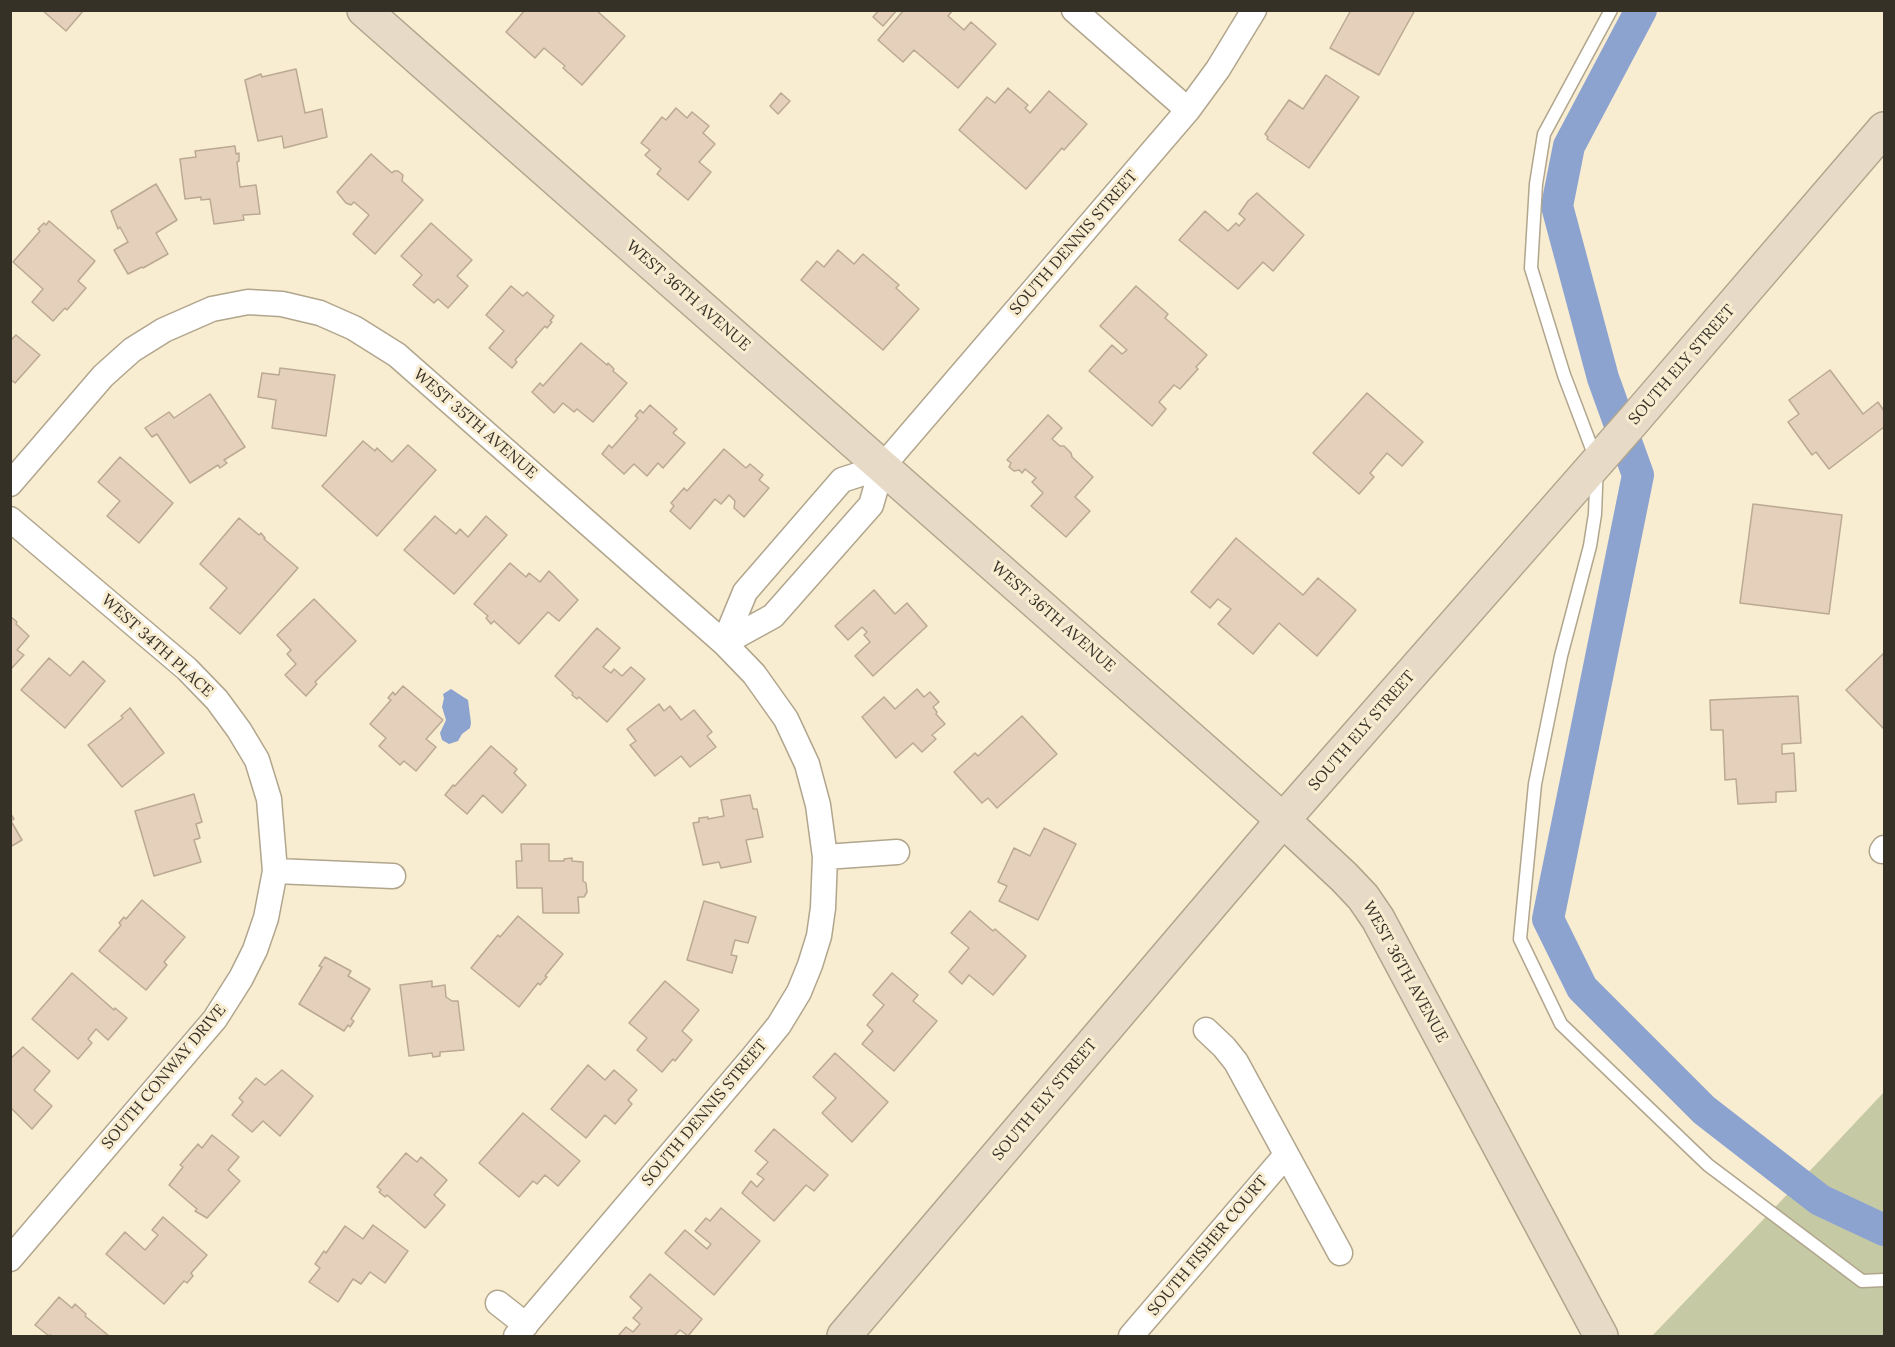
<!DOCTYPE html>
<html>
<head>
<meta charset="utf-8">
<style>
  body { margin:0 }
  #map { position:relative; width:1895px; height:1347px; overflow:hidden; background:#f8ecd1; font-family:Lora,serif }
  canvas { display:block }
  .frame { position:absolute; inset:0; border:12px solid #363127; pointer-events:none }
</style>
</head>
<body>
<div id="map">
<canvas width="1895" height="1347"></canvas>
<div class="frame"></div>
</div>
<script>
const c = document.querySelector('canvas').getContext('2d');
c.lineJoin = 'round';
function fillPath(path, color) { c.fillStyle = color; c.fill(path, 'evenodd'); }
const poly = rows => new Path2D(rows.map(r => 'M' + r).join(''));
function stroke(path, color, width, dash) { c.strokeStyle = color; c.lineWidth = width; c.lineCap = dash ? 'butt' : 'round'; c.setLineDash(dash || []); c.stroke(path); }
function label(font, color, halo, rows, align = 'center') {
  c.font = font + ' Lora,serif'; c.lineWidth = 6; c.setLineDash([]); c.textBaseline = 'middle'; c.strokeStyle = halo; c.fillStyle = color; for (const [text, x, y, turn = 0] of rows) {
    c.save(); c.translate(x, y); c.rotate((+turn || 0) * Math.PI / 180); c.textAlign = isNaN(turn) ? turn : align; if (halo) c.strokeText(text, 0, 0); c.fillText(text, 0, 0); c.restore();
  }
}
fillPath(poly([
  [1884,1092,1884,1336,1652,1336,1822,1158]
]), '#c5c9a4');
fillPath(poly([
  [451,689,468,700,471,723,470,728,462,734,458,741,449,744,442,740,440,733,446,720,442,707,444,698,443,694]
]), '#8ca3d0');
stroke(poly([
  [1641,10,1569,146,1557,206,1603,378,1638,475,1548,919,1582,988,1704,1110,1820,1200,1884,1230]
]), '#8ca3d0', 32);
const building = poly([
  [42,10,84,10,66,31,42,10],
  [525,10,596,10,625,36,582,85,563,68,565,66,544,48,535,58,506,32,525,10],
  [879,10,897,10,883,26,873,17,879,10],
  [904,10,953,10,948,16,964,30,971,22,996,44,958,88,914,50,903,62,878,40,904,10],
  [1351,10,1415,10,1379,75,1330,48,1351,10],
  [296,69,305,113,322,109,327,137,284,148,282,136,258,141,245,80,261,74,262,77,296,69],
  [1326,75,1359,97,1309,168,1267,139,1268,137,1265,134,1289,100,1303,109,1326,75],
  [1008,88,1028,105,1025,108,1030,113,1049,91,1087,124,1064,150,1062,148,1026,189,959,130,987,97,995,103,1008,88],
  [781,93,790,101,778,114,770,106,781,93],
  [676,108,687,118,692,112,709,126,703,133,715,144,699,162,711,172,688,200,657,174,661,169,645,155,650,150,641,143,662,117,666,120,676,108],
  [235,146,236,154,239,153,239,161,237,162,240,187,256,185,260,214,243,215,244,220,214,224,210,199,201,200,201,197,185,199,180,159,196,157,195,151,235,146],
  [371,154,392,173,394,171,398,171,403,175,402,181,423,200,375,254,353,234,369,215,354,202,351,205,346,203,337,192,371,154],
  [156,184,177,220,156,233,168,254,143,268,142,267,128,274,114,250,128,242,120,227,118,229,111,211,156,184],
  [1257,193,1304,235,1273,271,1263,262,1238,289,1179,240,1205,211,1228,231,1236,223,1239,226,1245,219,1239,214,1248,201,1257,193],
  [49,221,95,261,78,281,86,288,67,310,65,308,53,321,32,302,43,289,13,262,40,231,38,229,44,223,46,225,49,221],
  [431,223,472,260,457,276,468,286,448,308,438,299,434,303,413,285,422,275,401,256,431,223],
  [838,250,854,264,863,254,899,285,896,288,919,309,883,350,801,280,817,261,824,267,838,250],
  [511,286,523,296,527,292,554,316,550,321,552,322,547,328,545,326,515,360,517,362,512,368,489,348,504,331,486,315,511,286],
  [1136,286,1168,314,1165,318,1207,355,1196,367,1198,369,1180,389,1174,385,1159,402,1166,409,1152,426,1089,371,1112,345,1122,354,1127,350,1100,326,1136,286],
  [16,335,40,355,15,383,10,379,10,341,16,335],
  [581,343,607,365,608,363,614,369,613,371,627,383,593,422,577,409,574,412,563,403,554,413,532,392,540,383,543,386,581,343],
  [280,368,335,375,326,436,272,428,276,400,258,397,262,373,279,375,280,368],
  [1830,370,1863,414,1878,402,1884,411,1884,427,1829,469,1816,452,1812,455,1788,422,1799,414,1789,400,1830,370],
  [1367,393,1423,442,1402,466,1387,453,1370,473,1374,477,1359,494,1313,453,1367,393],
  [210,394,245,447,224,460,227,463,220,468,218,465,190,483,157,434,152,437,145,428,169,412,174,418,210,394],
  [650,405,677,429,673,433,685,443,663,468,658,463,647,476,634,464,624,474,602,454,609,445,612,448,638,418,635,416,640,410,643,413,650,405],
  [1048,415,1062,428,1052,439,1060,446,1064,446,1071,453,1072,457,1093,477,1075,497,1090,511,1066,537,1031,506,1043,493,1032,482,1036,478,1025,469,1022,473,1019,470,1014,471,1009,467,1011,463,1007,460,1048,415],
  [363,441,375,451,377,448,392,462,408,445,436,470,377,536,322,486,363,441],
  [724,449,746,468,750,464,763,475,759,480,769,488,744,517,734,508,735,501,729,495,721,504,715,499,690,529,670,511,674,506,671,503,684,488,687,491,724,449],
  [120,457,173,503,139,543,107,516,120,501,98,482,120,457],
  [1753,504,1842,515,1829,614,1740,603,1753,504],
  [435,516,456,534,460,529,468,537,486,516,507,535,454,594,404,550,435,516],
  [239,518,259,535,261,533,265,538,264,539,298,568,240,634,210,608,227,588,200,564,239,518],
  [1236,538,1303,595,1318,578,1356,610,1317,656,1279,623,1253,654,1218,624,1231,609,1218,599,1210,608,1191,592,1236,538],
  [510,563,526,577,529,573,540,582,549,571,578,600,559,621,548,612,519,644,494,621,491,624,486,618,488,616,474,604,510,563],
  [874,590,895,614,907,603,927,626,873,676,855,656,870,642,864,635,867,632,862,627,848,640,835,626,874,590],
  [314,599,356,641,315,682,317,684,306,696,285,675,296,664,287,654,291,650,277,635,314,599],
  [10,616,17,622,16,624,29,636,17,650,24,655,10,670,10,616],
  [597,628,620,648,603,667,611,673,614,669,622,676,631,667,645,679,607,722,579,697,577,699,572,695,573,693,555,676,597,628],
  [1884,653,1884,729,1846,690,1884,653],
  [49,658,70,676,83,661,105,681,65,728,21,690,49,658],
  [403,686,443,720,426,739,436,747,416,771,404,761,400,765,379,746,386,738,370,724,391,700,388,698,393,692,395,695,403,686],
  [917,689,924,697,930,692,939,702,933,707,937,712,936,714,945,724,932,735,936,739,922,752,913,743,896,758,862,717,884,697,895,709,917,689],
  [1798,696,1801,743,1782,744,1782,754,1794,753,1796,791,1776,792,1776,802,1738,804,1736,779,1725,780,1723,730,1711,730,1710,700,1798,696],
  [659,704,664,711,670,706,681,720,694,710,712,732,707,736,716,747,690,767,681,756,655,776,630,745,636,741,627,729,659,704],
  [130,708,164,753,122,787,88,745,123,718,121,716,130,708],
  [1022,716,1057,754,997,808,988,798,982,803,954,772,975,753,978,756,1022,716],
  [491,746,517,769,514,773,526,785,502,813,483,795,467,814,445,795,453,785,455,786,491,746],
  [194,794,202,822,196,824,200,838,194,840,201,862,154,876,135,811,194,794],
  [750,795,753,809,757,809,763,837,746,840,751,862,721,868,719,862,703,865,693,823,699,822,699,818,708,817,708,819,724,816,721,800,750,795],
  [10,813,14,819,11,821,22,840,10,847,10,813],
  [1044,828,1076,844,1038,920,999,901,1007,886,998,882,1014,848,1030,856,1044,828],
  [521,844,549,844,549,861,564,861,564,859,572,858,572,861,583,862,583,881,586,883,587,892,584,897,578,897,579,913,543,913,542,888,517,888,516,861,522,861,521,844],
  [142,900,185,937,164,962,167,965,146,990,99,951,121,925,119,923,124,917,126,919,142,900],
  [704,901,756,917,748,943,735,940,731,955,737,956,732,973,687,960,704,901],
  [970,911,993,931,995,929,1026,956,993,995,969,975,962,984,949,972,969,948,951,933,970,911],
  [518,916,563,954,545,976,547,977,540,985,538,983,519,1007,471,968,498,935,500,937,518,916],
  [325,957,351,971,348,976,370,989,351,1019,354,1021,350,1027,348,1025,344,1031,299,1004,322,967,319,966,325,957],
  [72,973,114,1010,115,1008,127,1018,108,1040,96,1029,88,1039,92,1043,78,1059,32,1019,72,973],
  [892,973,918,995,913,1001,937,1021,894,1071,862,1044,873,1031,867,1025,884,1005,873,995,892,973],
  [432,981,432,987,445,985,446,997,452,1001,458,1001,464,1050,440,1052,440,1056,433,1057,432,1053,409,1056,400,985,432,981],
  [665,981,699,1010,682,1031,692,1040,675,1061,673,1059,662,1072,637,1050,647,1038,629,1023,665,981],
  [23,1047,50,1071,34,1090,52,1106,32,1129,10,1107,10,1059,23,1047],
  [835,1053,888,1102,852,1142,822,1113,836,1098,813,1077,835,1053],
  [588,1065,605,1080,614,1070,637,1090,628,1100,632,1104,615,1124,605,1115,586,1138,551,1109,588,1065],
  [282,1070,313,1096,280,1136,263,1121,252,1132,232,1115,243,1102,239,1098,256,1078,265,1085,282,1070],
  [523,1113,580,1161,558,1186,545,1175,537,1184,533,1181,519,1197,479,1163,523,1113],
  [774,1129,828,1175,814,1191,806,1185,774,1221,742,1193,751,1181,757,1187,764,1179,757,1174,768,1162,755,1151,774,1129],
  [212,1135,239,1157,228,1170,240,1181,207,1218,195,1211,197,1209,169,1185,183,1167,180,1165,198,1144,202,1148,212,1135],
  [406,1153,417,1162,421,1157,447,1180,434,1195,445,1205,425,1228,387,1195,385,1197,379,1192,381,1190,377,1187,406,1153],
  [721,1208,760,1241,714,1295,665,1253,685,1230,707,1249,711,1244,695,1231,706,1218,710,1221,721,1208],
  [163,1217,207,1255,191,1273,193,1276,187,1283,184,1281,164,1304,106,1254,125,1232,145,1250,158,1235,152,1230,163,1217],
  [373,1225,408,1251,385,1283,370,1272,361,1284,353,1279,338,1302,309,1282,320,1268,315,1264,324,1251,326,1253,345,1226,363,1239,373,1225],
  [650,1274,702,1319,688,1336,680,1330,674,1336,618,1336,626,1327,633,1332,640,1324,633,1318,642,1308,630,1297,650,1274],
  [59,1297,72,1308,75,1304,86,1314,85,1316,109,1336,53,1336,50,1335,49,1336,35,1325,59,1297]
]);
fillPath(building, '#e5d1bb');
stroke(building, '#bba993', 1.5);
const lane = poly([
  [1611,10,1544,134,1536,184,1531,268,1564,375,1597,462,1595,514,1590,546,1561,656,1535,784,1520,939,1561,1024,1708,1165,1862,1281,1884,1280]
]);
const street = poly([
  [1074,10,1188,110],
  [10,484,103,376,132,350,164,330,212,309,248,302,282,304,320,313,354,328,397,355,724,643,754,674,786,719,807,764,818,805,825,857,823,908,819,936,810,965,799,992,779,1025,753,1057,516,1336],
  [10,519,187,669,217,700,239,730,257,760,269,799,275,871,266,918,255,950,241,978,215,1019,10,1259],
  [724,643,773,616,871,505,882,467,1188,110,1218,69,1254,10],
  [724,643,745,592,842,480,882,467],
  [1882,851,1884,848],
  [825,857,897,852],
  [275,871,393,876],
  [1206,1030,1224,1047,1236,1062,1340,1253],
  [498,1303,526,1325],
  [1131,1336,1286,1155]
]);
const secondary = poly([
  [364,10,1283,820,1344,877,1363,897,1378,919,1601,1336],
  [844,1336,1283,820,1634,420,1884,129]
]);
stroke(lane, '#b1a68d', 15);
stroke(street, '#b1a68d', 27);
stroke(secondary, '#b1a68d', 36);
stroke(lane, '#fff', 12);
stroke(street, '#fff', 24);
stroke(secondary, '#e7dbc7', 33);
label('16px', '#363127', '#f8ecd1', [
  ["SOUTH DENNIS STREET",1074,243,-49],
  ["WEST 36TH AVENUE",688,296,41],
  ["SOUTH ELY STREET",1682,365,-49],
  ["WEST 35TH AVENUE",475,424,41],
  ["WEST 36TH AVENUE",1053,617,41],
  ["WEST 34TH PLACE",157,646,42],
  ["SOUTH ELY STREET",1362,731,-49],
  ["WEST 36TH AVENUE",1405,972,61],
  ["SOUTH CONWAY DRIVE",164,1077,-50],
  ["SOUTH ELY STREET",1045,1100,-50],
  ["SOUTH DENNIS STREET",705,1113,-50],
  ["SOUTH FISHER COURT",1208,1246,-50]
]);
</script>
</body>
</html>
